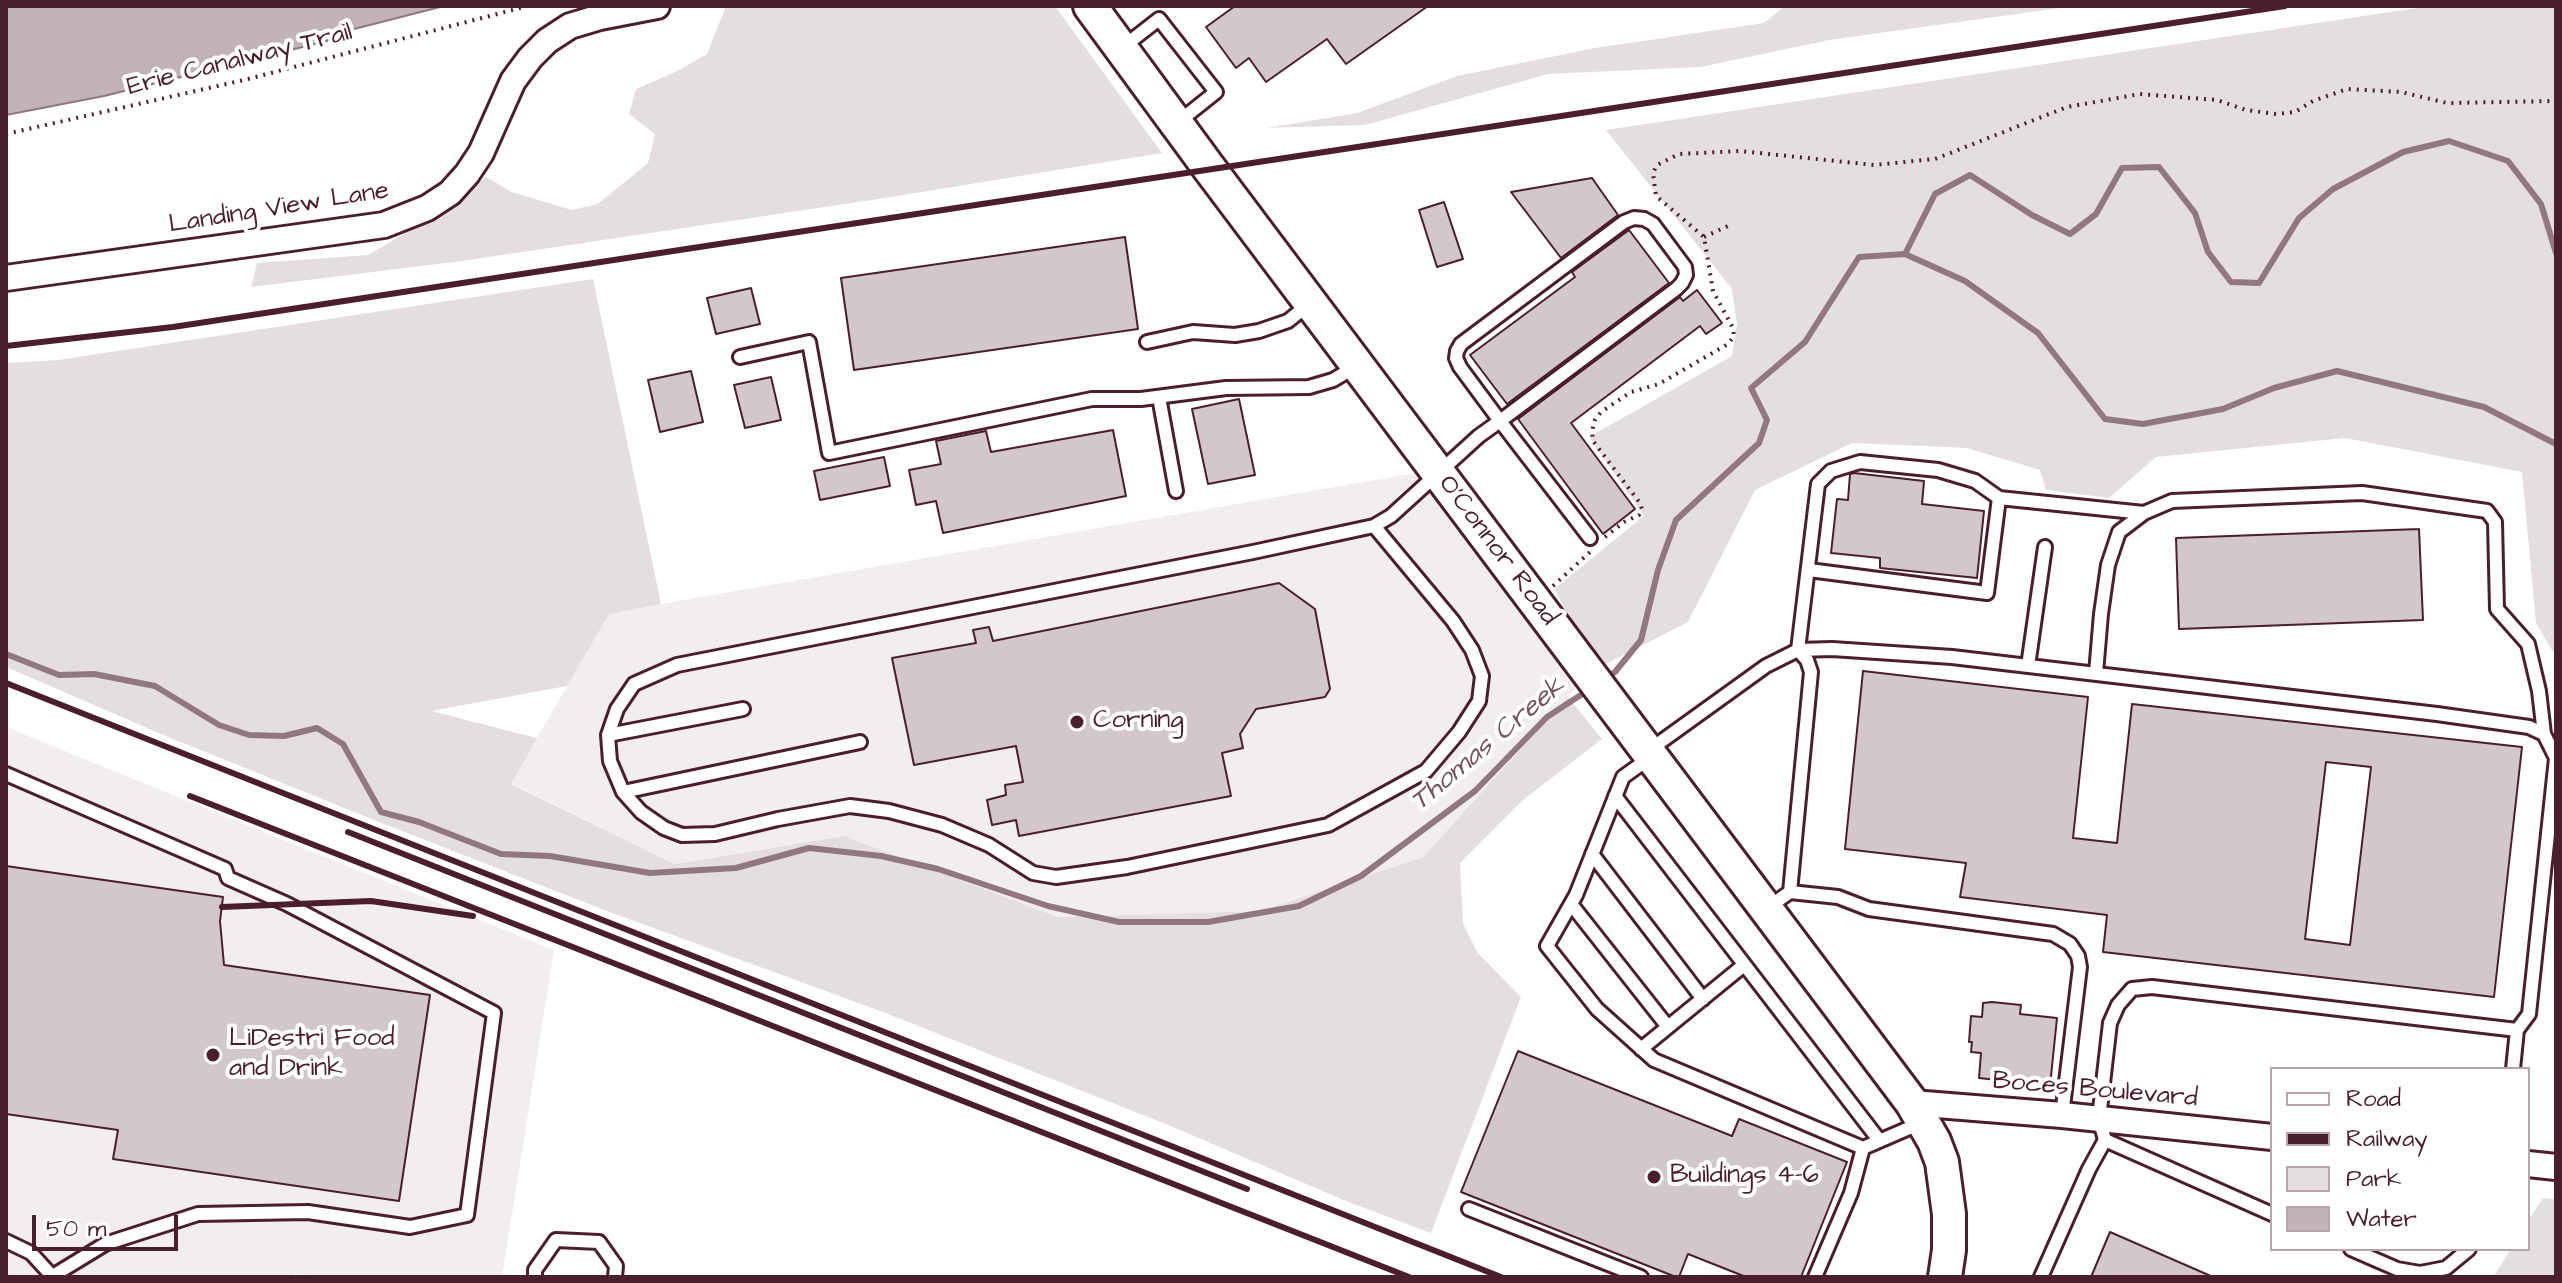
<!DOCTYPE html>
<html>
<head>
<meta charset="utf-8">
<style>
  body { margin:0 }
  #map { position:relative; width:2562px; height:1283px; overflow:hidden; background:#fff; font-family:"Architects Daughter",sans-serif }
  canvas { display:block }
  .frame { position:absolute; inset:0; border:8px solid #4a1f2b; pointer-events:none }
  .legend { position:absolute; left:2270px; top:1067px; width:260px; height:184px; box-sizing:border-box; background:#fff; border:2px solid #b7a5aa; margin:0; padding:10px 14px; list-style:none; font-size:24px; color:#4a1f2b }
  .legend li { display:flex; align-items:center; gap:16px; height:40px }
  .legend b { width:40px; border:2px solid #b7a5aa }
  .scale { position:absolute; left:32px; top:1215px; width:146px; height:36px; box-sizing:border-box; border:4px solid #4a1f2b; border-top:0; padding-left:10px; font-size:24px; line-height:28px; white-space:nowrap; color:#4a1f2b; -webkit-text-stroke:6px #fff; paint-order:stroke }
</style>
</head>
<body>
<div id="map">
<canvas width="2562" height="1283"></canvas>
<div class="frame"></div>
<ul class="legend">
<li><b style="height:10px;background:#fff"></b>Road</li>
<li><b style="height:10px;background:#4a1f2b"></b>Railway</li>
<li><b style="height:22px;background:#e5dee0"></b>Park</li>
<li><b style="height:22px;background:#c1b3b6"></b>Water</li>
</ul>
<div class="scale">50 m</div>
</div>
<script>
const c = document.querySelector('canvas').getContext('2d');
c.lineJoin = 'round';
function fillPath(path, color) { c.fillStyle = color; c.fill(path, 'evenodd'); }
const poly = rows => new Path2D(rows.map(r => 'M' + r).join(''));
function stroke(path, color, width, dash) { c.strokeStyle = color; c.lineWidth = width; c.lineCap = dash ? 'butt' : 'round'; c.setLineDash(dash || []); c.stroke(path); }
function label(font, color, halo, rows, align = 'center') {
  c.font = font + ' "Architects Daughter",sans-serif'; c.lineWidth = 8; c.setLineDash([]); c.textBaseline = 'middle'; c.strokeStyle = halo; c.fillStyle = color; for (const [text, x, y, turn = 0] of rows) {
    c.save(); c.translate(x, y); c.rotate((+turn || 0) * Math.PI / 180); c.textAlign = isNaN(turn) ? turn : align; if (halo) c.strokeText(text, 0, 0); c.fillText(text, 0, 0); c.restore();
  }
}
fillPath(poly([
  [1415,473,1578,686,1423,857,1260,911,1058,917,844,836,675,864,511,783,609,613],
  [6,727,554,950,502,1277,325,1277,295,1273,294,1277,6,1277]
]), '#f2eeef');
fillPath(poly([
  [726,6,1055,6,1162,153,872,200,462,261,251,287,257,263,368,255,441,212,486,177,512,192,572,210,598,204,648,163,655,134,629,114,636,89,677,71,707,54],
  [1785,6,2075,6,1829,40,1701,67,1548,74,1365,125,1267,128,1357,113,1457,76,1595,48,1764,23],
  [2430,6,2556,6,2556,657,2536,623,2522,472,2345,438,2156,457,2109,498,2046,490,2040,470,1967,448,1852,443,1755,490,1688,622,1606,664,1572,621,1554,589,1644,516,1589,437,1732,356,1737,324,1732,289,1606,130],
  [593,279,661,604,609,614,567,686,431,711,537,738,511,784,675,864,844,836,1058,917,1260,911,1423,857,1568,697,1602,739,1523,800,1460,863,1463,923,1477,952,1521,997,1431,1233,1346,1201,1173,1127,883,1012,607,911,384,824,168,737,6,667,6,363,58,360],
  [2543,1198,2556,1199,2556,1277,2493,1277,2511,1249,2528,1249,2528,1221]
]), '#e5dee0');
const water = poly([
  [6,6,444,6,354,29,327,41,104,96,6,115,6,6]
]);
fillPath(water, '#c1b3b6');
stroke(water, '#91787e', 2);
stroke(poly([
  [1905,254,1935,194,1970,175,2032,215,2070,234,2096,214,2122,168,2159,167,2195,213,2208,252,2231,282,2259,283,2299,218,2333,189,2403,152,2449,141,2508,161,2541,204,2556,253],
  [6,654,59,675,94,674,155,686,219,725,249,735,284,736,317,728,343,744,381,812,419,822,501,854,550,856,650,873,736,868,809,848,881,856,938,869,1048,906,1119,922,1208,922,1299,906,1361,876,1475,791,1547,717,1590,689],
  [1606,678,1615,672,1641,640,1658,570,1676,520,1759,443,1767,420,1751,388,1805,342,1859,257,1905,254,1965,281,2038,333,2105,419,2143,424,2223,409,2274,388,2337,371,2484,407,2556,444]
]), '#91787e', 6);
const building = poly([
  [1235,6,1428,6,1346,64,1327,39,1266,82,1249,58,1236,68,1206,27,1235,6],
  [1592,178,1618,215,1561,258,1511,192,1592,178],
  [1444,202,1463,259,1437,267,1419,210,1444,202],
  [1629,230,1669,283,1507,404,1470,355,1575,277,1572,272,1629,230],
  [1125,237,1138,329,854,370,841,278,1125,237],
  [751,288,760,324,716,334,707,298,751,288],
  [1697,290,1722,323,1706,334,1700,326,1571,423,1635,509,1603,534,1518,419,1680,297,1683,301,1697,290],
  [691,371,703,422,660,432,648,380,691,371],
  [771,377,781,420,745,428,734,385,771,377],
  [1239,399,1255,475,1208,484,1192,409,1239,399],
  [1113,430,1126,496,943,533,936,501,916,505,909,470,941,464,936,441,986,431,991,452,1113,430],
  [884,457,890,486,820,500,814,471,884,457],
  [1854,473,1924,481,1922,504,1984,511,1977,578,1880,568,1880,558,1831,553,1837,499,1848,500,1850,474,1854,473],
  [2419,529,2423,620,2179,629,2176,538,2419,529],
  [1279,583,1315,609,1330,689,1325,697,1256,709,1240,734,1243,748,1222,753,1231,796,1019,836,1016,820,992,825,987,800,1006,795,1005,785,1023,782,1016,746,914,765,892,658,976,643,973,630,989,627,993,641,1279,583],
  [1863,671,2088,697,2073,838,2117,843,2132,704,2522,747,2494,997,2103,952,2107,915,1960,897,1966,863,1845,849,1863,671],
  [2326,762,2371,767,2350,945,2305,939,2326,762],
  [6,866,223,897,220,921,224,965,430,995,399,1201,113,1159,118,1130,6,1114,6,866],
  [1992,1002,2021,1005,2020,1014,2057,1018,2050,1086,1979,1078,1981,1053,1971,1052,1972,1042,1969,1042,1971,1016,1982,1017,1983,1003,1992,1002],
  [1518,1051,1732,1136,1739,1119,1847,1162,1801,1277,1746,1277,1688,1254,1679,1277,1676,1277,1461,1192,1518,1051],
  [2110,1232,2213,1277,2091,1277,2110,1232]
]);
fillPath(building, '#d2c7cb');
stroke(building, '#4a1f2b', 2);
const lane = poly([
  [1123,47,1159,19,1216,92,1177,123],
  [1147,342,1193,332,1235,335,1259,331,1288,321,1309,304],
  [740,357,809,342,829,453,1092,399,1141,399,1226,388,1309,387,1333,380,1355,367],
  [1159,397,1176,491],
  [1374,526,1453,621,1472,650,1482,676,1479,701,1459,732,1426,771,1328,825,1127,867,1056,877,1033,873,989,845,942,825,889,811,850,806,778,819,715,834,682,835,664,828,641,812,623,792,610,761,608,735,617,709,634,684,677,665,1253,552,1374,526,1391,516,1479,436,1500,421,1676,289,1682,283,1686,275,1685,267,1653,224,1644,219,1634,218,1624,222,1461,344,1457,351,1456,358,1460,367,1500,421,1590,538],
  [1809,570,1987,593,1999,498],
  [2028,666,2045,547],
  [2096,673,2101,614,2108,565,2119,532,2144,513,2172,501,2362,493,2487,511,2495,522,2497,609,2528,644,2539,691,2544,734],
  [608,735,743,709],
  [1648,751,1766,666,1798,650,1832,649,1952,657,2437,714,2529,727,2544,734,2556,758,2529,1014,2517,1030,2513,1069],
  [1651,757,1623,777,1576,895,1547,946,1597,1009,1654,1060,1863,1148,1923,1122],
  [6,774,225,869,228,878,287,904,494,1013,467,1215,410,1227,308,1212,198,1214,105,1244,51,1277],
  [623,792,860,742],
  [1615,796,1879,1140],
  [1592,854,1703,999],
  [1790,892,1838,897,1869,909,2053,934,2070,944,2078,956,2080,967,2062,1115],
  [1571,904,1668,1027],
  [1766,909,1790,892,1811,672,1807,660,1798,650,1818,484,1831,471,1860,462,1938,470,1975,481,1999,498,2144,513],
  [1641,1049,1744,965],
  [1469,1209,1641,1277],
  [2272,1214,2105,1140,2099,1118,2110,1023,2118,1005,2132,989,2152,987,2517,1030],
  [6,1241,31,1253,52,1276],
  [2351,1249,2397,1269,2420,1273,2446,1268,2469,1249],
  [535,1277,535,1270,556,1240,599,1242,616,1266,615,1277],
  [1815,1277,1851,1193,1863,1148],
  [2041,1277,2089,1169,2105,1140]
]);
const street = poly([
  [6,278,384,225,427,208,450,193,467,174,481,153,513,81,530,58,547,41,570,26,600,17,657,6],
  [1912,1103,2062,1115,2272,1137],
  [2528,1164,2556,1167]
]);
const secondary = poly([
  [1090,6,1209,168,1912,1103,1934,1141,1942,1162,1949,1214,1949,1250,1945,1277]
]);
stroke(lane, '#4a1f2b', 18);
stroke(street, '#4a1f2b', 30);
stroke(secondary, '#4a1f2b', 38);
stroke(poly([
  [6,134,244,80,528,6],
  [1704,237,1730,225],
  [1605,537,1624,522,1639,515,1642,509,1640,503,1593,441,1592,431,1595,420,1601,412,1631,392,1659,384,1728,344,1734,336,1733,328,1713,291,1704,237,1656,196,1653,173,1657,165,1679,154,1740,151,1874,165,1935,159,2067,107,2140,94,2217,100,2246,110,2276,114,2295,112,2313,101,2347,89,2401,92,2447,103,2556,101],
  [1553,586,1590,552]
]), '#4a1f2b', 4, [2, 6]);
stroke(lane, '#fff', 12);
stroke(street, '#fff', 24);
stroke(secondary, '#fff', 32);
stroke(poly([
  [6,346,173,327,2285,6],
  [6,683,1501,1277],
  [190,796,1409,1277],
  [348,832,1247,1189],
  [222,907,371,901,473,916]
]), '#4a1f2b', 6);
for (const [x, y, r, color] of [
  [1077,722,8,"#4a1f2b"],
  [213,1055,8,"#4a1f2b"],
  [1654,1177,8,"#4a1f2b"]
]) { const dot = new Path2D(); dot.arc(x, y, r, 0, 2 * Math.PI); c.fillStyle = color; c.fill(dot); stroke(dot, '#fff', 3); }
label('26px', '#4a1f2b', '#fff', [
  ["Erie Canalway Trail",240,61,-14],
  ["Landing View Lane",279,209,-9],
  ["O'Connor Road",1497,551,53],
  ["Boces Boulevard",2095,1091,5]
]);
label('26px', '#4a1f2b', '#fff', [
  ["Corning",1093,722],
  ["LiDestri Food",229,1040],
  ["and Drink",229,1070],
  ["Buildings 4-6",1670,1177]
], 'left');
label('italic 28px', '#74535c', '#fff', [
  ["Thomas Creek",1489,745,-40]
]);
</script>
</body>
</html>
